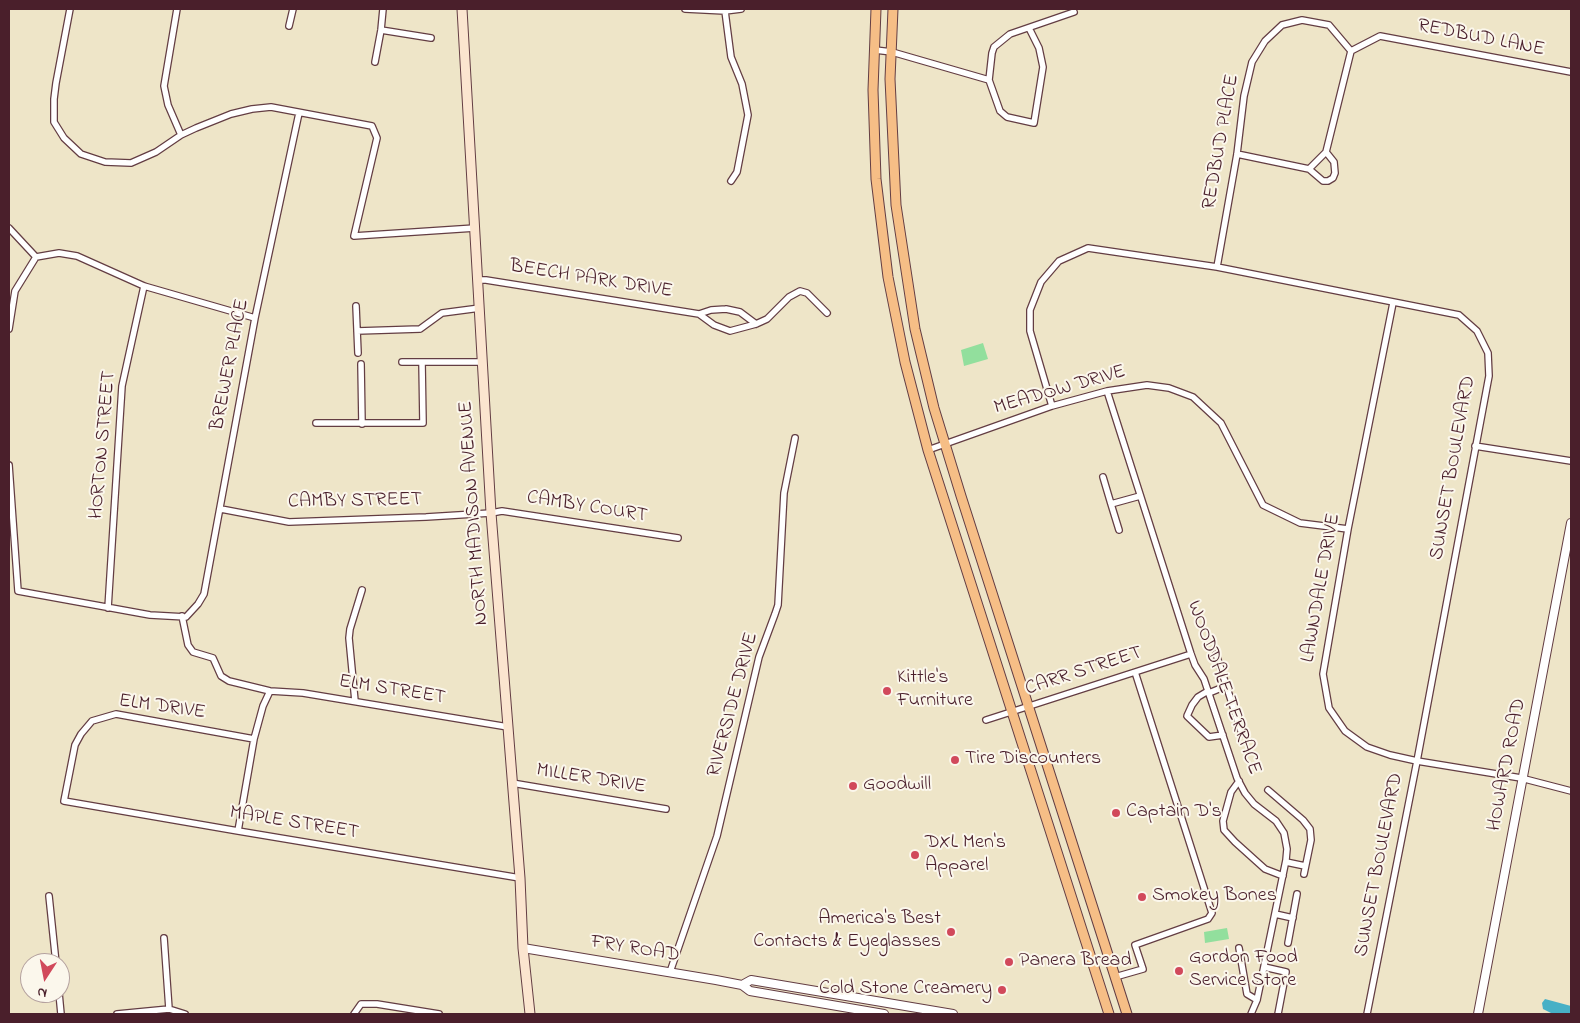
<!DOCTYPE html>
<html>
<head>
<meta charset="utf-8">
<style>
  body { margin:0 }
  #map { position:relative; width:1580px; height:1023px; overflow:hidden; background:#eee5c8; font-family:"Indie Flower",sans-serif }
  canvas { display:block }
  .frame { position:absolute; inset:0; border:10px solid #4a1f2b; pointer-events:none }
  .north { position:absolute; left:20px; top:953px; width:50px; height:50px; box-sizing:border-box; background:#fbf7ec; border:1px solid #b4a19f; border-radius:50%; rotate:191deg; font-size:14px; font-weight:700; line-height:20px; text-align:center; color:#4a1f2b }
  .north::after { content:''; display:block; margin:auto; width:18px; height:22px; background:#d1495b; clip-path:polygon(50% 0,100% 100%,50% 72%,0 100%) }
</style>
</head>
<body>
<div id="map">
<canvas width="1580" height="1023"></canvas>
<div class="frame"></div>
<div class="north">N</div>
</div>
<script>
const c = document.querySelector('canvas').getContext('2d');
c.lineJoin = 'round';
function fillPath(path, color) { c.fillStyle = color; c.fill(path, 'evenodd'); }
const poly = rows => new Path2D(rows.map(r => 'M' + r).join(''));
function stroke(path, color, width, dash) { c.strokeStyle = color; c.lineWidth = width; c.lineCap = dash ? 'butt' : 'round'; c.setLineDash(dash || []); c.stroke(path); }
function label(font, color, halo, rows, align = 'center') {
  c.font = font + ' "Indie Flower",sans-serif'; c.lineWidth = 4; c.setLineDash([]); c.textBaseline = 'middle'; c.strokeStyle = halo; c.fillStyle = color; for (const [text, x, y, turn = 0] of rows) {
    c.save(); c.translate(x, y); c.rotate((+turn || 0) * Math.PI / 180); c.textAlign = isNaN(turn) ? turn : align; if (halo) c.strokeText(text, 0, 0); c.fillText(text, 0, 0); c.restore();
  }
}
fillPath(poly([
  [983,343,988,359,964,366,961,350],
  [1227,928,1229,939,1205,943,1204,932]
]), '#92df9d');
fillPath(poly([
  [1545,999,1571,1006,1571,1014,1551,1013,1543,1009,1542,1003]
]), '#47b0c6');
const minor = poly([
  [70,9,56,83,54,99,54,122,64,138,81,154,105,162,131,163,156,152,181,135,196,128,231,114,252,109,271,107,372,126,377,138,354,236,475,228],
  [177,9,164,86,168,105,181,135],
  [685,9,725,11,741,9],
  [725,11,731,57,742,84,748,115,737,172,731,181],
  [289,26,293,9],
  [1029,28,1039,48,1043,67,1034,123,1007,117,1000,111,989,80,992,53,994,47,1010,34,1074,12],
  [381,30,431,38],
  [875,50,892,52,989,80],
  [375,62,381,30,383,9],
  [1237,154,1309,169,1326,152,1351,51,1380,36,1571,72],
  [1309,169,1323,181,1328,181,1333,178,1335,173,1334,162,1326,152],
  [9,228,36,257],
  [36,257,59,253,77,256,144,286,255,318],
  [1217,267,1237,154,1244,96,1252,62,1265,41,1282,25,1302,20,1329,25,1351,51],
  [478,280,486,280,699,314],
  [1393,303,1348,529,1323,674,1329,708,1345,731,1367,747,1390,755,1417,761,1521,778,1571,791],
  [356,306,358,353],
  [726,309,740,312,756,324,730,331,714,325,699,314,711,310,726,309],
  [756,324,767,319,789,297,800,291,807,293,827,313],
  [9,329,15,291,36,257],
  [357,331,420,329,442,313,480,308],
  [402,362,482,362],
  [361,364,362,424],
  [1107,391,1191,654,1195,665,1204,679,1237,778,1245,793,1254,804,1276,821,1284,833,1287,849,1286,860,1257,1000,1251,1014],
  [1052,406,1030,331,1030,310,1041,282,1059,261,1088,248,1217,267,1459,315,1477,331,1488,353,1489,376,1417,761,1367,1014],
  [316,423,423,423,422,362],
  [1475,446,1571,461],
  [928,450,1052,406,1107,391,1147,385,1169,388,1193,397,1221,423,1263,505,1300,523,1348,529],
  [9,465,18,591,150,615,186,617,198,604,204,594,255,318,299,113],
  [1103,477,1111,504,1140,496],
  [1111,504,1119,530],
  [221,509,289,522,426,517,491,513,502,511,678,538],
  [108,608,122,386,144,286],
  [182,616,188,645,193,652,213,658,221,676,229,681,270,691,303,693,508,727],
  [1216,654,1242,734],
  [1208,691,1198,697,1192,705,1187,716,1209,737,1223,735],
  [1209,693,1226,686],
  [355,701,349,638,350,629,362,590],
  [986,720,1191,654],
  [254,739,116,714,92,721,81,734,75,745,64,801,238,831,520,878],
  [1239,781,1231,792,1223,821,1224,830,1235,842,1265,869,1283,876],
  [512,783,666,809],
  [1268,790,1303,820,1310,829,1311,840,1304,874],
  [238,831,254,739,263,706,270,691],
  [1286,862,1305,866],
  [49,896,56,963],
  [1275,914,1293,918],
  [164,938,169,1009],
  [1288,943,1297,894],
  [1239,948,1247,994,1257,1000],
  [1264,967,1286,972,1278,1014],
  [670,972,717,836,759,657,775,614,778,605,784,493,795,438],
  [1115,977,1143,969,1135,945,1208,919,1212,913,1135,672],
  [59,993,61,1014],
  [117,1014,169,1009,185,1014],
  [354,1014,361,1004,377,1004,439,1014]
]);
const tertiary = poly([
  [523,948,716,980,742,985,750,991,884,1014],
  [742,985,751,980,953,1014],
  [1478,1014,1571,523]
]);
const secondary = poly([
  [462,9,491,513,520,878,523,948,530,1014]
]);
const primary = poly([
  [876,9,873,90,876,179,888,277,905,362,928,450,1109,1014],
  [893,9,890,79,896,205,915,329,934,408,961,496,1127,1014]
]);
stroke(minor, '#633d43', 8);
stroke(tertiary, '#633d43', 10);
stroke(secondary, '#633d43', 11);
stroke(primary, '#633d43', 11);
stroke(minor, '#fff', 5.5);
stroke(tertiary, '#fff', 8);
stroke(secondary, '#fbe5cf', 9);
stroke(primary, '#f6be86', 9);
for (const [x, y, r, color] of [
  [887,691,5,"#d1495b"],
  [955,760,5,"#d1495b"],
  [853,786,5,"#d1495b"],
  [1116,813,5,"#d1495b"],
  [915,855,5,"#d1495b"],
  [1142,897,5,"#d1495b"],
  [951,932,5,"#d1495b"],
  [1009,962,5,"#d1495b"],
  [1179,971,5,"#d1495b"],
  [1002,990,5,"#d1495b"]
]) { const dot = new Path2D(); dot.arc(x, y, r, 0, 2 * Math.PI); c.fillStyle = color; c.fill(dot); stroke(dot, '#fbf7ec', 2); }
label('20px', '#4a1f2b', '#fbf7ec', [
  ["REDBUD LANE",1481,39,11],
  ["REDBUD PLACE",1222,142,-80],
  ["BEECH PARK DRIVE",591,280,9],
  ["BREWER PLACE",231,365,-79],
  ["MEADOW DRIVE",1060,391,-16],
  ["HORTON STREET",104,445,-85],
  ["SUNSET BOULEVARD",1454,468,-80],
  ["CAMBY STREET",355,502,-1],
  ["CAMBY COURT",587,508,9],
  ["NORTH MADISON AVENUE",475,513,-94],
  ["LAWNDALE DRIVE",1322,588,-80],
  ["CARR STREET",1084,672,-18],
  ["WOODDALE TERRACE",1223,688,70],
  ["ELM STREET",392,691,9],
  ["RIVERSIDE DRIVE",734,705,-75],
  ["ELM DRIVE",162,708,8],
  ["HOWARD ROAD",1508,765,-79],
  ["MILLER DRIVE",591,780,9],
  ["MAPLE STREET",294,824,9],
  ["SUNSET BOULEVARD",1380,865,-79],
  ["FRY ROAD",635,950,9]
]);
label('20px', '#4a1f2b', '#fbf7ec', [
  ["Kittle's",897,679],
  ["Furniture",897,702],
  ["Tire Discounters",965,760],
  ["Goodwill",863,786],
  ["Captain D's",1126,813],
  ["DXL Men's",925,844],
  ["Apparel",925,867],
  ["Smokey Bones",1152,897],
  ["America's Best",941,920,"right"],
  ["Contacts & Eyeglasses",941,943,"right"],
  ["Gordon Food",1189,959],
  ["Service Store",1189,982],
  ["Panera Bread",1019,962],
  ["Cold Stone Creamery",992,990,"right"]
], 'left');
</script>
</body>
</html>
